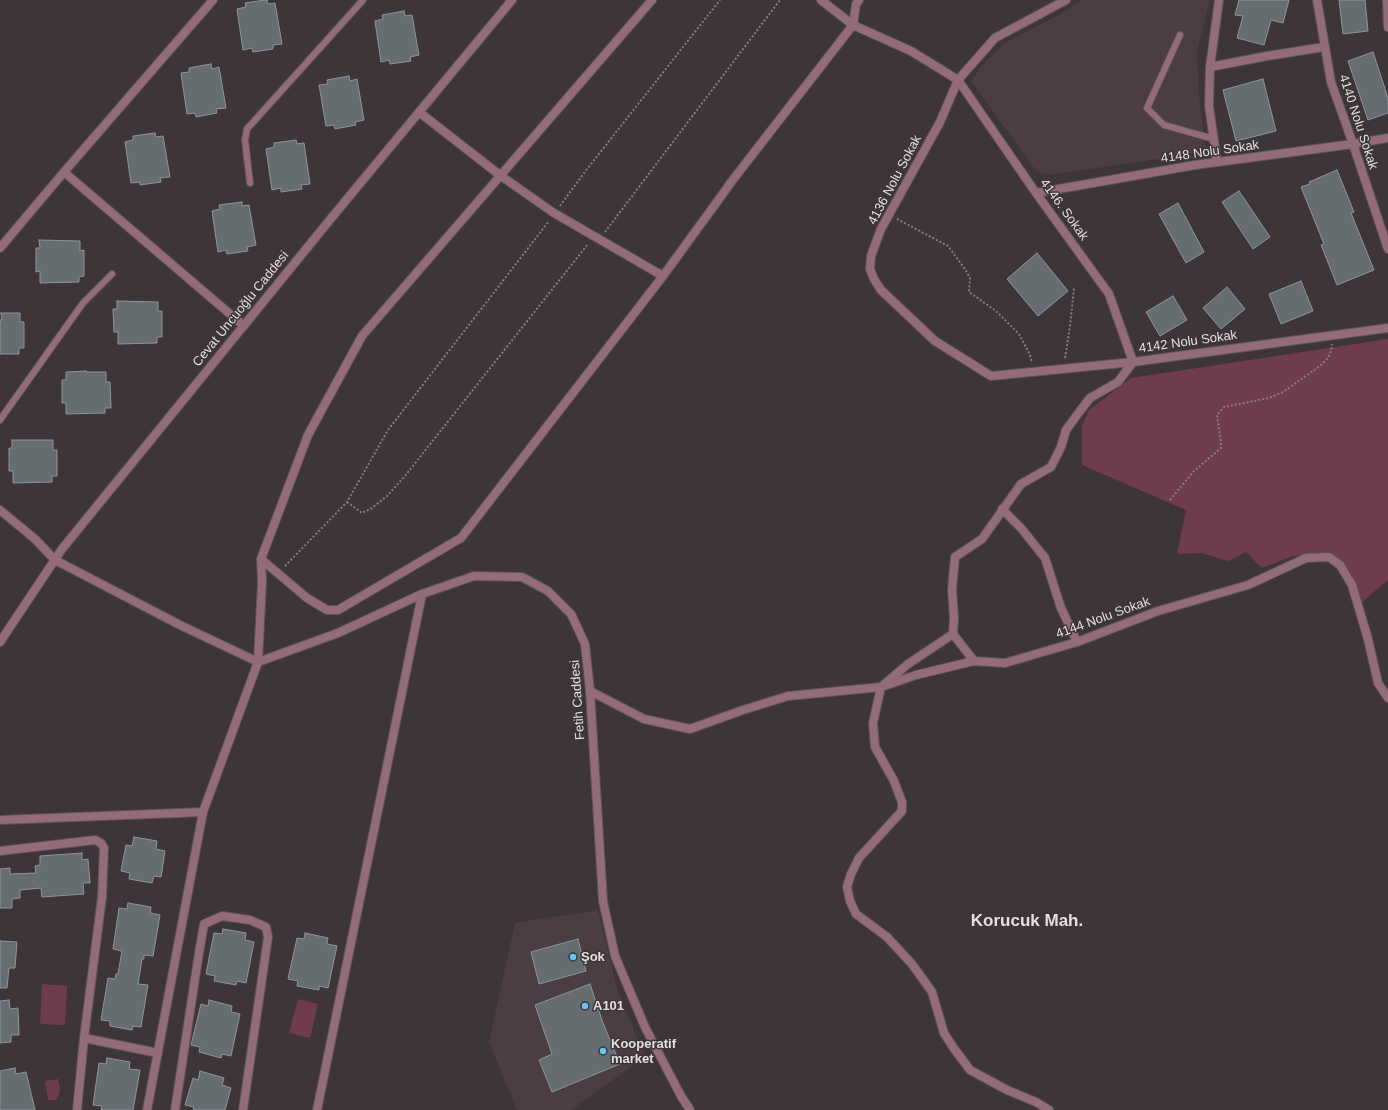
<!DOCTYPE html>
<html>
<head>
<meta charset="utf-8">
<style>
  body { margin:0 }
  canvas { display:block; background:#3d3538 }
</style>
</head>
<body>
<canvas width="1388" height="1110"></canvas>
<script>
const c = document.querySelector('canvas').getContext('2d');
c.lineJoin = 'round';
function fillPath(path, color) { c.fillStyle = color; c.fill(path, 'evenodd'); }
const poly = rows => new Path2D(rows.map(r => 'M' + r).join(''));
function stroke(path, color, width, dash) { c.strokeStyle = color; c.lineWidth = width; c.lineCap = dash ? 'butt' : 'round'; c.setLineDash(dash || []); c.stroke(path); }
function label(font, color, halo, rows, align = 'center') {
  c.font = font + ' Arial,sans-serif'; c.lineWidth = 3; c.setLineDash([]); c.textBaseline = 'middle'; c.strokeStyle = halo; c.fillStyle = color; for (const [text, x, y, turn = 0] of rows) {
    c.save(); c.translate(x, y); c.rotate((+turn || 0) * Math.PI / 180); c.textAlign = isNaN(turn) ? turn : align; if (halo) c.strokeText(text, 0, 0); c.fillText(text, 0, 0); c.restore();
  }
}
fillPath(poly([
  [1082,0,1210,0,1197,52,1199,97,1206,152,1049,175,1040,173,1034,168,971,81,986,61,1006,42,1055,17],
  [598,910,617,988,645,1057,571,1110,517,1110,489,1042,515,923]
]), '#4b3d41');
fillPath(poly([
  [1388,339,1388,580,1361,603,1355,582,1350,572,1344,565,1326,553,1293,556,1262,568,1246,552,1228,561,1202,553,1177,554,1186,510,1082,465,1082,426,1089,410,1131,378],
  [42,984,67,986,65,1025,40,1024],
  [298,999,318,1004,310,1038,289,1033],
  [58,1079,60,1089,59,1095,56,1100,48,1100,45,1081]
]), '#6f3b4e');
const building = poly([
  [265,0,267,0,268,4,275,3,282,44,273,45,273,49,253,52,252,48,243,50,237,9,246,7,245,3,265,0],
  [1239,0,1289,0,1283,23,1271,20,1264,45,1237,38,1243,16,1235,15,1239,0],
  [1339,0,1365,0,1368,31,1343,34,1339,0],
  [404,11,405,16,412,15,419,55,410,57,411,61,390,64,389,60,381,62,375,21,383,19,382,15,404,11],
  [1373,52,1388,98,1388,113,1368,120,1348,61,1373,52],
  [211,64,212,69,219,67,226,108,216,109,217,113,196,117,195,113,187,114,181,73,189,72,189,68,211,64],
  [349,76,350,81,357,79,364,120,355,122,356,125,335,129,334,125,326,126,319,85,328,84,327,80,349,76],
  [1263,79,1276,131,1236,141,1223,90,1263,79],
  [155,133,156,137,163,136,170,177,160,178,161,182,140,185,140,182,131,183,125,142,133,140,133,136,155,133],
  [296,140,297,144,304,143,310,184,301,185,302,189,281,192,281,188,272,190,266,149,274,147,274,143,296,140],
  [1337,170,1354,212,1351,213,1374,270,1337,285,1321,245,1324,244,1301,187,1310,184,1309,182,1337,170],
  [1239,191,1270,237,1253,249,1222,202,1239,191],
  [242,202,242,206,249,205,256,245,247,247,248,251,227,254,226,250,218,252,212,211,220,209,219,205,242,202],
  [1178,203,1204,252,1186,263,1159,214,1178,203],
  [39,240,80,241,80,251,84,250,84,276,79,277,79,282,40,283,40,271,36,272,36,248,40,248,39,240],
  [1037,253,1068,291,1038,316,1007,279,1037,253],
  [1301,281,1313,311,1281,324,1269,294,1301,281],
  [1227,287,1245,309,1221,329,1203,308,1227,287],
  [1173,296,1187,320,1160,336,1146,312,1173,296],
  [117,301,158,302,158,311,162,311,162,337,157,337,157,343,118,344,118,332,114,332,113,309,117,309,117,301],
  [1,313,20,313,20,322,24,322,24,348,19,348,19,354,0,354,0,320,2,320,1,313],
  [86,371,86,372,106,372,106,382,110,382,111,408,105,408,105,413,66,414,66,403,62,403,62,380,66,380,66,372,86,371],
  [12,440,53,440,53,450,57,450,57,476,52,476,52,482,13,483,13,471,9,471,9,448,12,448,12,440],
  [134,837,157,841,156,849,165,851,161,877,154,876,152,883,129,879,130,873,121,871,126,845,132,846,134,837],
  [82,853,82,860,88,859,90,883,83,883,84,894,42,897,41,888,20,890,20,898,12,899,12,908,0,908,0,869,10,868,10,874,36,873,35,866,40,865,40,856,82,853],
  [128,903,151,907,150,913,160,915,153,956,144,955,144,959,142,959,138,984,148,985,141,1027,133,1026,132,1030,110,1026,110,1021,101,1020,108,978,115,979,116,974,118,974,122,951,113,949,119,908,127,909,128,903],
  [223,929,246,933,245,940,254,942,246,983,237,981,236,985,214,981,215,976,206,974,214,933,222,934,223,929],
  [305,933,328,938,327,944,337,946,328,988,319,986,319,990,297,986,298,981,288,979,297,938,304,939,305,933],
  [578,939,586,971,539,984,531,952,578,939],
  [0,941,17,942,15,968,9,968,7,988,0,988,0,941],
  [590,984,603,1023,620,1064,552,1092,539,1060,552,1054,535,1005,590,984],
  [9,1000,10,1009,18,1008,19,1035,11,1035,11,1042,0,1043,0,1001,9,1000],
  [209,1000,232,1006,231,1012,240,1014,231,1056,222,1054,221,1058,199,1052,200,1047,191,1045,201,1004,208,1006,209,1000],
  [107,1058,130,1062,129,1069,140,1070,133,1110,101,1110,102,1106,93,1105,99,1063,106,1064,107,1058],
  [15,1068,16,1074,26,1072,35,1110,0,1110,0,1071,15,1068],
  [200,1071,224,1078,222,1085,231,1088,225,1110,193,1110,194,1107,185,1105,193,1078,198,1080,200,1071]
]);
fillPath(building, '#656d71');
stroke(building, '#8d959a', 1);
const service = poly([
  [1180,35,1147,108,1164,125,1214,139],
  [250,183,245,140,247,129,363,0],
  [0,420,83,303,112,274]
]);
const minor = poly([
  [821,0,853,25,911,51,958,80,1036,193,1109,294,1133,362,1118,382,1090,398,1080,411,1066,430,1061,447,1051,467,1021,484,982,539,955,557,952,589,954,618,953,634,908,664,881,687],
  [1066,0,995,38,958,80,940,122,881,229,871,256,870,269,874,279,881,290,935,341,991,376,1133,362,1388,328],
  [1317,0,1331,82,1353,144,1388,249],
  [1387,0,1388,27],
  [1210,67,1267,56,1324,47],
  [419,112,501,176,554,213,663,276],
  [1217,162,1209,106,1210,67,1219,0],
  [64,172,244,326],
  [1036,193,1195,165,1353,144,1388,138],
  [0,248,64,172,213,0],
  [1002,509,1021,528,1045,558,1061,608,1077,642],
  [0,510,35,539,55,560,180,625,258,662,262,582,261,559,308,435,362,336,652,0],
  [261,559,307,598,327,610,338,610,461,538,663,276,735,177,853,25,856,4,859,0],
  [953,634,974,661],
  [0,851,95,840,101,843,104,848,102,897,84,1038,77,1110],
  [84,1038,158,1053],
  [175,1110,198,959,204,924,222,916,250,920,266,927,268,937,243,1110],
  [317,1110,422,594]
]);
const tertiary = poly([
  [0,642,62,549,333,216,512,0],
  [881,687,873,723,875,747,894,781,902,802,902,811,859,858,851,874,847,887,850,901,856,914,887,937,912,964,932,992,944,1033,953,1047,970,1070,1007,1090,1036,1102,1049,1110],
  [590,691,644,719,690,729,743,710,788,696,881,687,916,675,974,661,1005,663,1077,642,1158,611,1248,585,1306,558,1329,557,1340,565,1352,585,1368,639,1378,683,1388,698],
  [0,820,203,812],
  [147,1110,203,812,258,662,338,633,422,594,474,576,522,577,548,591,571,614,585,644,590,691,603,901,615,956,645,1027,681,1096,690,1110]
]);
stroke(service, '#5b5356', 8);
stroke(minor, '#5b5356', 10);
stroke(tertiary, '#5b5356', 10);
stroke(poly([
  [560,206,584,173,720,0],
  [897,219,948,246,965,269,970,278,969,292,996,311,1019,334,1030,355,1032,363],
  [605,232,780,0],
  [1065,358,1070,326,1074,288],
  [1170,500,1193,472,1221,448,1221,442,1217,415,1224,407,1269,398,1283,392,1320,366,1328,358,1331,351,1332,344],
  [347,502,362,513,372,508,387,496,405,476,588,244],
  [285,566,347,502,388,430,549,221]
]), '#847e80', 2, [2, 2]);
stroke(service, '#946c79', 6);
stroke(minor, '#946c79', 8);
stroke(tertiary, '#946c79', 8);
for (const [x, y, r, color] of [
  [573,957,4,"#68c4f0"],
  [585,1006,4,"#68c4f0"],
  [603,1051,4,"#68c4f0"]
]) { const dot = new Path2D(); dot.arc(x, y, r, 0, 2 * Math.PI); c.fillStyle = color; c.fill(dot); stroke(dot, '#3d3538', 1.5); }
label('13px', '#e3dedf', '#3d3538', [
  ["4140 Nolu Sokak",1358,122,72],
  ["4148 Nolu Sokak",1210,152,-8],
  ["4136 Nolu Sokak",895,180,-62],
  ["4146. Sokak",1064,210,54],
  ["Cevat Uncuoğlu Caddesi",241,309,-51],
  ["4142 Nolu Sokak",1188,342,-8],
  ["4144 Nolu Sokak",1103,618,-20],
  ["Fetih Caddesi",578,700,-94]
]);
label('bold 13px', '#e3dedf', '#3d3538', [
  ["Şok",581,957],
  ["A101",593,1006],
  ["Kooperatif",611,1044],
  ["market",611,1059]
], 'left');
label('bold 17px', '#e3dedf', '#3d3538', [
  ["Korucuk Mah.",1027,921]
]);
</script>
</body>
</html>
